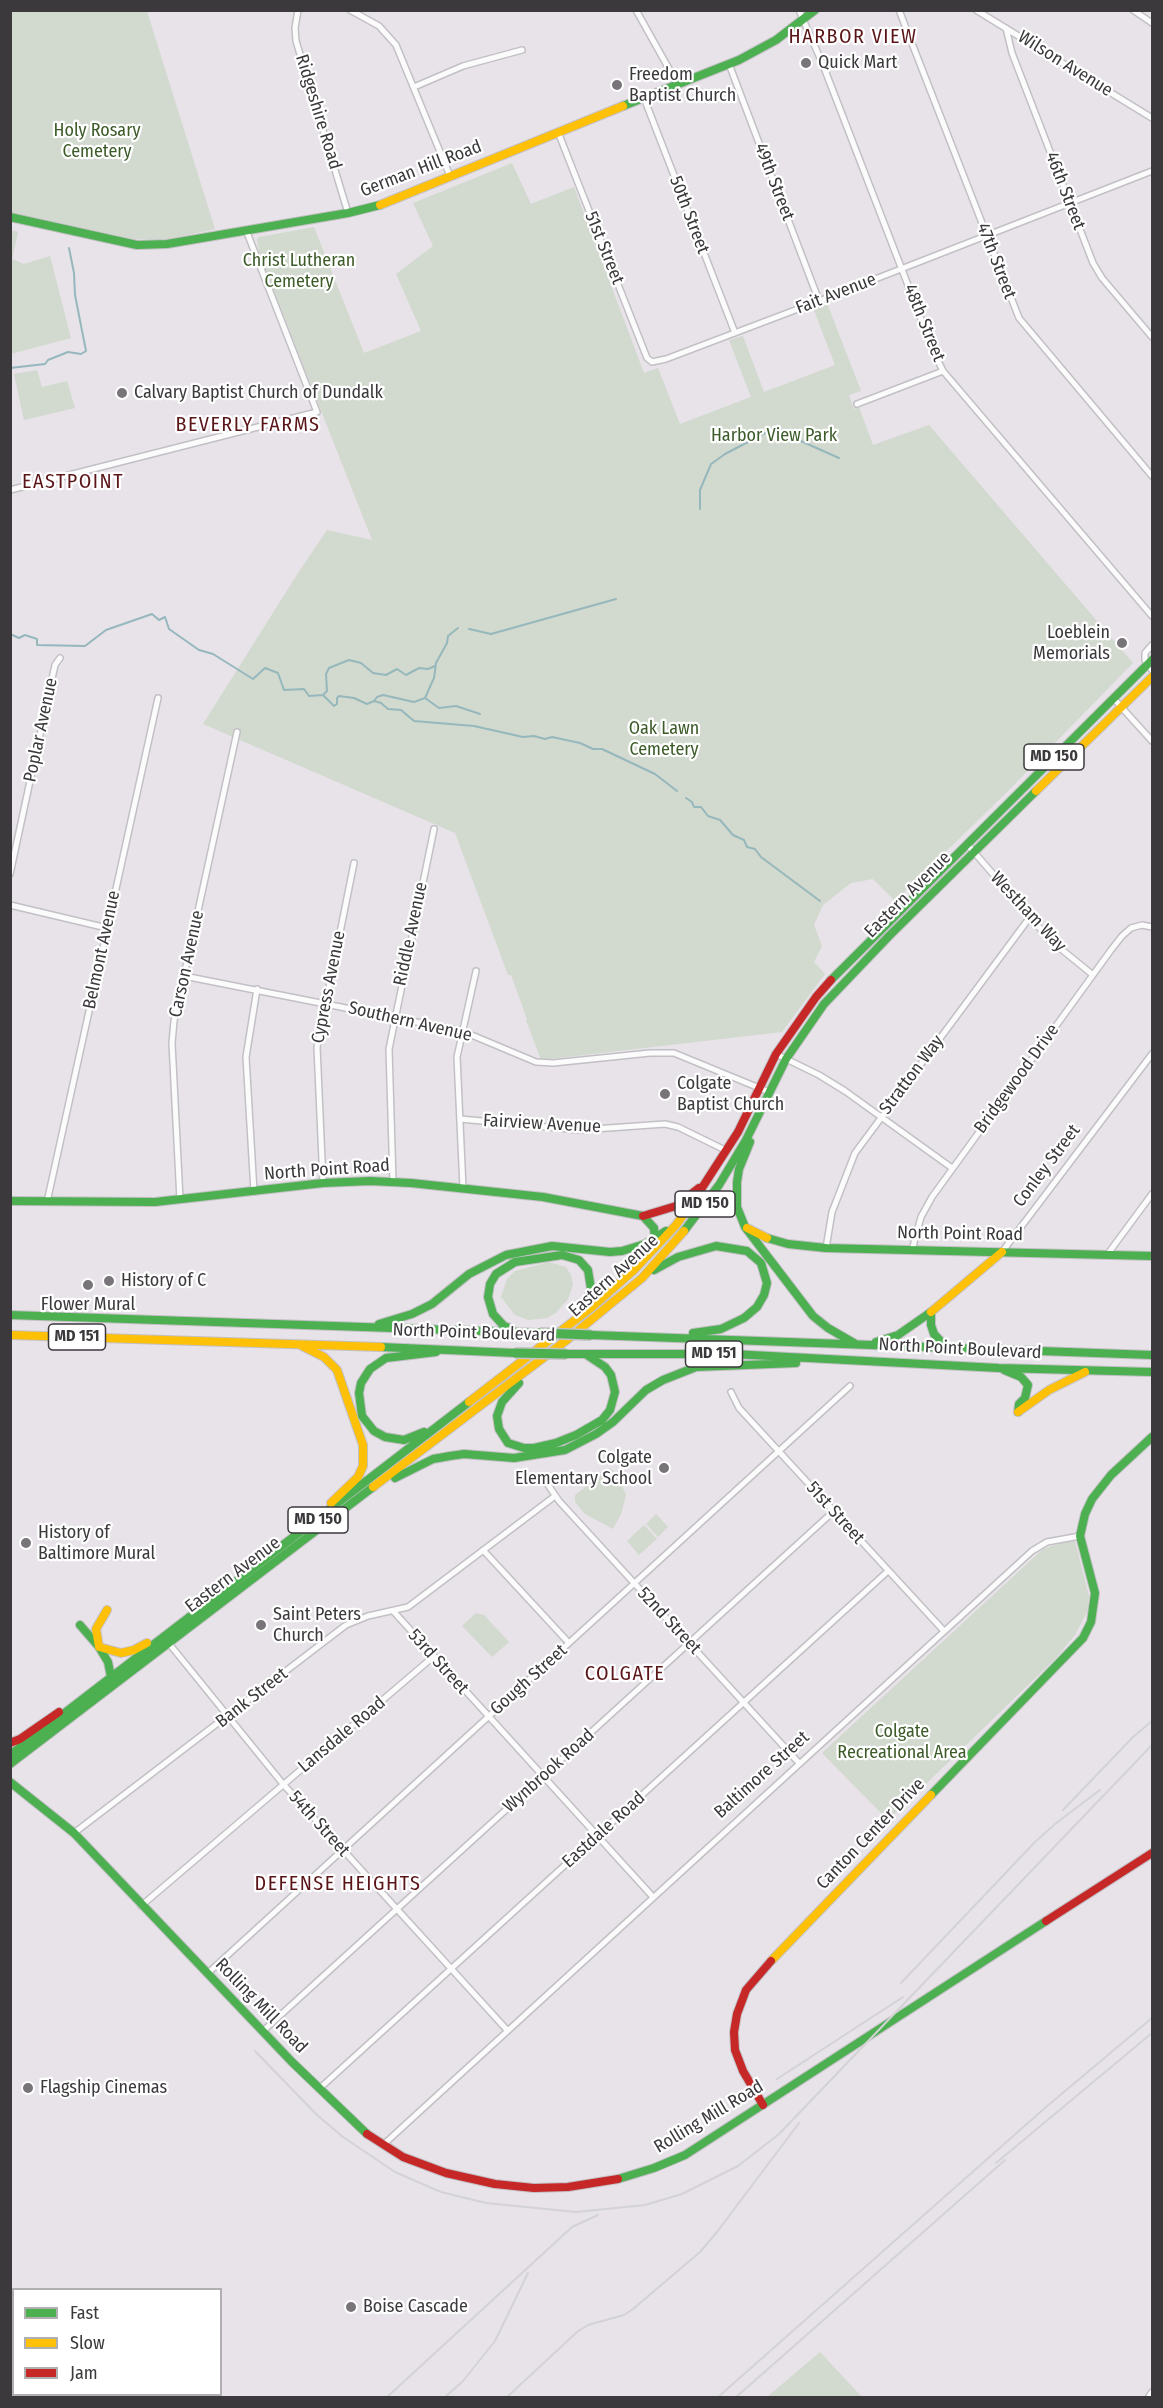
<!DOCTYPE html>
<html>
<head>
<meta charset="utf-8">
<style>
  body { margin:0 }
  #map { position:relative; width:1163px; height:2408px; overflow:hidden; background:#e7e3e9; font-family:"Fira Sans Condensed",sans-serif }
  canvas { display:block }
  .frame { position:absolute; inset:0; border:12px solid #3c393d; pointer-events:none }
  .legend { position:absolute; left:12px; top:2288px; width:210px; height:108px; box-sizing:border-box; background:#fff; border:2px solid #b1b0b1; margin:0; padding:8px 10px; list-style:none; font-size:18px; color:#3c393d }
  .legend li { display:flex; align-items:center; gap:12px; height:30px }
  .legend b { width:30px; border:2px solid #b1b0b1 }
</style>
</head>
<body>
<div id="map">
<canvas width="1163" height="2408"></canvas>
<div class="frame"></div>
<ul class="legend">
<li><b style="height:8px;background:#4caf50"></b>Fast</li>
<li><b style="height:8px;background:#ffc107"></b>Slow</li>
<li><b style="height:8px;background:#c62828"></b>Jam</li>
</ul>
</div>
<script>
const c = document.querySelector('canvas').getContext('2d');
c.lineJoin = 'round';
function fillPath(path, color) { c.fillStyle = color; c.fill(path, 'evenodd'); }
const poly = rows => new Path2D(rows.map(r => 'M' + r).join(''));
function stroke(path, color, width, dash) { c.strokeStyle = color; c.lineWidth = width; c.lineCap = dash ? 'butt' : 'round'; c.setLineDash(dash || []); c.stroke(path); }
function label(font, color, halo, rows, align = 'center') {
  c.font = font + ' "Fira Sans Condensed",sans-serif'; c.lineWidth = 4.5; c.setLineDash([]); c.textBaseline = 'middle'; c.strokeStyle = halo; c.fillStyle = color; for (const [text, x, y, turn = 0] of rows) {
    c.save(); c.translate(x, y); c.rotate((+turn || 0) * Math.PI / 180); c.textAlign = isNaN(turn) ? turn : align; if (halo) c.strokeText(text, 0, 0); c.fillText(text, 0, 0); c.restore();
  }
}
fillPath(poly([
  [10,11,147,11,215,229,165,240,134,239,11,212],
  [512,163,531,204,574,187,644,373,658,368,680,424,751,397,729,340,743,336,764,392,835,365,813,308,827,303,861,391,849,395,854,409,859,407,873,445,929,425,1133,663,1005,794,895,901,873,879,851,883,823,905,814,925,822,946,814,962,825,974,782,1032,541,1060,526,1020,527,1019,511,975,508,975,455,833,203,724,298,573,327,530,372,540,259,253,257,239,259,237,314,227,364,353,421,331,396,274,433,246,413,203],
  [11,230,18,232,12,259,24,264,50,256,71,338,11,354],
  [37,370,42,387,67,381,75,408,24,420,14,374],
  [549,1262,566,1267,571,1275,573,1285,568,1299,556,1313,547,1318,528,1320,515,1315,501,1297,507,1279,515,1271],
  [610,1468,617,1474,626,1495,621,1514,613,1529,585,1514,575,1502,575,1495],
  [656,1514,668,1527,658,1537,646,1524],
  [644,1525,657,1539,639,1555,627,1541],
  [1075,1541,1089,1596,1087,1612,1075,1635,1055,1659,898,1811,887,1819,822,1753,1043,1549,1064,1542],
  [476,1613,484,1615,509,1642,492,1657,462,1626],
  [820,2352,862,2397,767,2397]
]), '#d2d9ce');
stroke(poly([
  [10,368,45,364,48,360,68,352,81,354,86,351,75,295,74,273,69,248],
  [700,509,700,490,711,464,725,454,767,432,794,438,839,458],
  [469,629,491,634,616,599],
  [10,634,19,638,25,635,37,639,37,645,85,646,106,630,152,614,159,620,165,617,169,629,199,650,213,654,253,679,265,668,278,673,284,690,304,689,309,696,323,695,334,706,337,704,337,698,339,696,354,698,367,704,374,701,377,697,383,695,414,702,425,698,434,678,436,663,447,643,448,636,458,628],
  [323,695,327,691,326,674,329,668,349,660,361,663,373,673,386,675,397,669,406,675,419,668,428,669,435,666],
  [425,698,439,708,456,706,480,714],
  [374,701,381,703,388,709,401,710,414,721,474,726,523,737,534,736,545,739,552,737,580,743,593,749,602,749,655,774,677,791],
  [686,798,692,802,694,807,701,807,708,816,720,820,733,835,744,840,747,847,755,849,761,857,820,901]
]), '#96b8bd', 2);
const street = poly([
  [298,10,295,28,296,41,348,213],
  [350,10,379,26,396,45,450,176],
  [636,10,678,85],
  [799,10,823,65,933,350,943,371,1152,616],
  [899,10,1019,318,1152,476],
  [976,10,1152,118],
  [1133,10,1152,23],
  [1006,28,1012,53,1093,263,1102,278,1152,337],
  [729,64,819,301],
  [414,87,463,66,522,50],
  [644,98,735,333],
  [558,132,647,358,652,362,666,359,819,301,1152,171],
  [857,404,943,371],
  [10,490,317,412,246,230],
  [1152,645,1145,653,1145,660,1152,670],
  [1114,699,1152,741],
  [967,844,1050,940,1093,975],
  [10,874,55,665,60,658],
  [10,905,107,928],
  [184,976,462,1031,536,1062,553,1063,650,1053,674,1053,769,1092],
  [776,1054,819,1075,845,1091,952,1168],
  [460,1119,580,1130,665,1124,678,1127,727,1151],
  [393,1182,389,1049,434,829],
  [323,1183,317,1047,354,863],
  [463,1188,457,1057,476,971],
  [254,1192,246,1057,257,989],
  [180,1200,172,1043,174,1021,237,732],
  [47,1202,158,698],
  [826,1248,832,1212,855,1153,1030,917],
  [912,1250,921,1217,932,1197,1111,950,1122,936,1131,928,1142,925,1152,927],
  [1002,1252,1152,1054],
  [1107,1255,1152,1194],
  [731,1392,739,1408,944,1631],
  [542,1476,559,1501,799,1763],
  [483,1550,569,1643],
  [394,1612,653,1897],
  [167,1641,283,1784,507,2030],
  [74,1833,346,1625,368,1616,408,1607,555,1496],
  [141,1906,433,1657],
  [207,1974,850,1386],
  [263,2031,834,1511],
  [319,2089,888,1571],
  [383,2145,1032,1551,1047,1542,1080,1536],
  [1148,2398,1152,2392]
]);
const fast = poly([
  [623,106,739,60,776,40,815,10],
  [10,217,137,245,167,244,348,213,380,205],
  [831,980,1152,660],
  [750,1142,739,1169,737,1182,737,1207,745,1227,813,1316,828,1328,854,1343],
  [10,1201,155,1202,323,1183,370,1181,411,1183,543,1197,643,1216],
  [643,1216,654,1228,655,1242],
  [684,1231,719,1185,746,1140,786,1059,824,1004,889,936,1036,791],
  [767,1238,788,1244,826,1248,1152,1256],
  [654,1270,678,1257,716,1246,747,1251,761,1263,767,1283,764,1295,757,1307,744,1318,721,1329,693,1333],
  [931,1312,931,1325,934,1334,946,1347],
  [10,1315,540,1333],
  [379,1324,412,1314,432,1304,469,1274,506,1255,552,1246,610,1252,622,1251,645,1244,666,1231],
  [512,1329,504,1326,493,1314,488,1297,490,1284,496,1274,515,1262,562,1255,579,1260,588,1270,591,1289,587,1301,578,1312],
  [591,1335,1152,1355],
  [876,1342,898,1335,931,1312],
  [381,1347,515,1353],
  [566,1354,732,1354,999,1368,1152,1372],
  [1004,1370,1021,1377,1028,1385,1025,1398,1019,1404,1018,1412],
  [519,1383,502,1402,497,1416,499,1429,508,1443,524,1448,534,1448,556,1443,576,1435,602,1420,610,1410,615,1392,611,1375,605,1367,587,1355],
  [424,1432,404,1440,385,1437,374,1431,362,1416,359,1393,361,1383,370,1369,386,1358,436,1352],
  [395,1478,433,1459,450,1456,464,1454,514,1458,565,1450,596,1434,613,1422,646,1390,663,1380,696,1367,796,1363],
  [80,1625,99,1647,108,1662,111,1677,109,1680],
  [10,1755,469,1402],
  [10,1764,373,1487],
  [10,1782,74,1833,292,2062,367,2134],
  [931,1795,1083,1638,1091,1622,1095,1593,1080,1536,1085,1514,1092,1499,1111,1475,1152,1437],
  [618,2179,654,2168,685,2155,1046,1921]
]);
const slow = poly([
  [380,205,623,106],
  [1036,791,1152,677],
  [747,1228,767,1238],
  [931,1312,1002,1252],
  [10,1335,381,1347],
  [302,1346,324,1357,337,1370,363,1445,363,1466,358,1477,331,1503],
  [469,1402,592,1307,634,1270,676,1225,698,1194],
  [1018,1412,1049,1390,1085,1372],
  [373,1487,568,1339,642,1278,684,1231],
  [107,1610,96,1629,99,1647,121,1653,134,1650,147,1643],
  [771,1961,931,1795]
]);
const jam = poly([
  [698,1194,738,1132,776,1054,816,997,831,980],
  [643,1216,676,1206,699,1188],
  [10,1743,20,1739,59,1712],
  [1046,1921,1152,1853],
  [763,2105,743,2071,735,2050,734,2032,737,2014,746,1990,771,1961],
  [367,2134,403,2157,446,2173,495,2184,534,2188,568,2187,618,2179]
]);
stroke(street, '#c3c0c5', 8);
stroke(fast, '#c3c0c5', 10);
stroke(slow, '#c3c0c5', 10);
stroke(jam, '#c3c0c5', 10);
stroke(street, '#fbfbfc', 5);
stroke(fast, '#4caf50', 8);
stroke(slow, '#ffc107', 8);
stroke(jam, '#c62828', 8);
stroke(poly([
  [1063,1810,1133,1737,1152,1721],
  [901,1983,1035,1842,1055,1824,1100,1790],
  [255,2051,317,2115,343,2137,395,2172,441,2192,486,2203,576,2212,645,2205,682,2194,738,2166,779,2134,1152,1745],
  [777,2079,903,1997],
  [996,2163,1152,2033],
  [386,2398,572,2227,598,2215],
  [444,2398,463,2381,495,2341,528,2273],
  [506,2398,577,2332,588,2325,624,2315,633,2309,700,2252,717,2232,799,2123],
  [717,2398,1046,2107,1152,2018],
  [735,2398,1005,2160]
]), '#d3d2d4', 2);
const fastBridge = poly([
  [540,1333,591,1335],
  [515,1353,566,1354]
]);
stroke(fastBridge, '#c4c2c5', 12, []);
stroke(fastBridge, '#4caf50', 9);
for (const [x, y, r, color] of [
  [806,63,6,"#787479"],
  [617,85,6,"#787479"],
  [122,393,6,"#787479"],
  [1122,643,6,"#787479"],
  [665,1094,6,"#787479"],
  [109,1281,6,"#787479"],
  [88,1285,6,"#787479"],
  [664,1468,6,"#787479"],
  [26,1543,6,"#787479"],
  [261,1625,6,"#787479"],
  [28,2088,6,"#787479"],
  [351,2307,6,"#787479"]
]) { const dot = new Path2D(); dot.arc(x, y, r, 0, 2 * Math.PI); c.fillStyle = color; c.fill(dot); stroke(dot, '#fff', 2); }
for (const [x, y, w] of [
  [1054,757,60],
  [705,1204,60],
  [77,1337,57],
  [714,1354,57],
  [318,1520,60]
]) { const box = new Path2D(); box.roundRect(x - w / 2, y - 13, w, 26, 4.5); c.fillStyle = '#fff'; c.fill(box); stroke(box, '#3c393d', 1.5); }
label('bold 16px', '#3c393d', null, [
  ["MD 150",1054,757],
  ["MD 150",705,1204],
  ["MD 151",77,1337],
  ["MD 151",714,1354],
  ["MD 150",318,1520]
]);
label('18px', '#3c393d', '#fff', [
  ["Quick Mart",818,63],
  ["Freedom",629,75],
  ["Baptist Church",629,96],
  ["Calvary Baptist Church of Dundalk",134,393],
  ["Loeblein",1110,633,"right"],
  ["Memorials",1110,654,"right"],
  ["Colgate",677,1084],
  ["Baptist Church",677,1105],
  ["History of C",121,1281],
  ["Flower Mural",88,1305,"center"],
  ["Colgate",652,1458,"right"],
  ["Elementary School",652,1479,"right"],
  ["History of",38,1533],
  ["Baltimore Mural",38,1554],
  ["Saint Peters",273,1615],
  ["Church",273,1636],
  ["Flagship Cinemas",40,2088],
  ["Boise Cascade",363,2307]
], 'left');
label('18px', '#3c393d', '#fff', [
  ["Wilson Avenue",1065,64,32],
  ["Ridgeshire Road",318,112,73],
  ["German Hill Road",421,169,-21],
  ["49th Street",774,182,69],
  ["46th Street",1065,191,69],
  ["50th Street",689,215,69],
  ["51st Street",604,248,68],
  ["47th Street",996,261,69],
  ["Fait Avenue",836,294,-21],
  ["48th Street",924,323,68],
  ["Poplar Avenue",41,730,-78],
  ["Eastern Avenue",908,895,-45],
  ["Westham Way",1028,912,47],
  ["Riddle Avenue",411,934,-78],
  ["Belmont Avenue",102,950,-78],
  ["Carson Avenue",187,964,-78],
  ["Cypress Avenue",329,987,-79],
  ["Southern Avenue",410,1022,13],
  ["Stratton Way",912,1075,-53],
  ["Bridgewood Drive",1017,1079,-54],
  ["Fairview Avenue",542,1124,3],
  ["Conley Street",1047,1166,-53],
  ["North Point Road",327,1170,-4],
  ["North Point Road",960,1234,1],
  ["Eastern Avenue",614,1276,-42],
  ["North Point Boulevard",474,1333,2],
  ["North Point Boulevard",960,1349,3],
  ["51st Street",835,1513,48],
  ["Eastern Avenue",233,1575,-37],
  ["52nd Street",669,1621,47],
  ["53rd Street",438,1662,48],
  ["Gough Street",529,1680,-42],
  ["Bank Street",252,1698,-38],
  ["Lansdale Road",342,1735,-40],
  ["Wynbrook Road",549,1771,-42],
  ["Baltimore Street",762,1775,-42],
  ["54th Street",319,1824,48],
  ["Eastdale Road",604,1830,-42],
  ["Canton Center Drive",871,1834,-46],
  ["Rolling Mill Road",261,2006,46],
  ["Rolling Mill Road",709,2117,-31]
]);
label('18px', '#3d5b29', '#fff', [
  ["Holy Rosary",97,131],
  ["Cemetery",97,152],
  ["Christ Lutheran",299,261],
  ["Cemetery",299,282],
  ["Harbor View Park",774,436],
  ["Oak Lawn",664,729],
  ["Cemetery",664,750],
  ["Colgate",902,1732],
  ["Recreational Area",902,1753]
]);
c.letterSpacing = '1.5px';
label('20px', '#5a1518', '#fff', [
  ["HARBOR VIEW",853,37],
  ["BEVERLY FARMS",248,425],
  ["EASTPOINT",73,482],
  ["COLGATE",625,1674],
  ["DEFENSE HEIGHTS",338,1884]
]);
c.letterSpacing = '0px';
</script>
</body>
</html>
